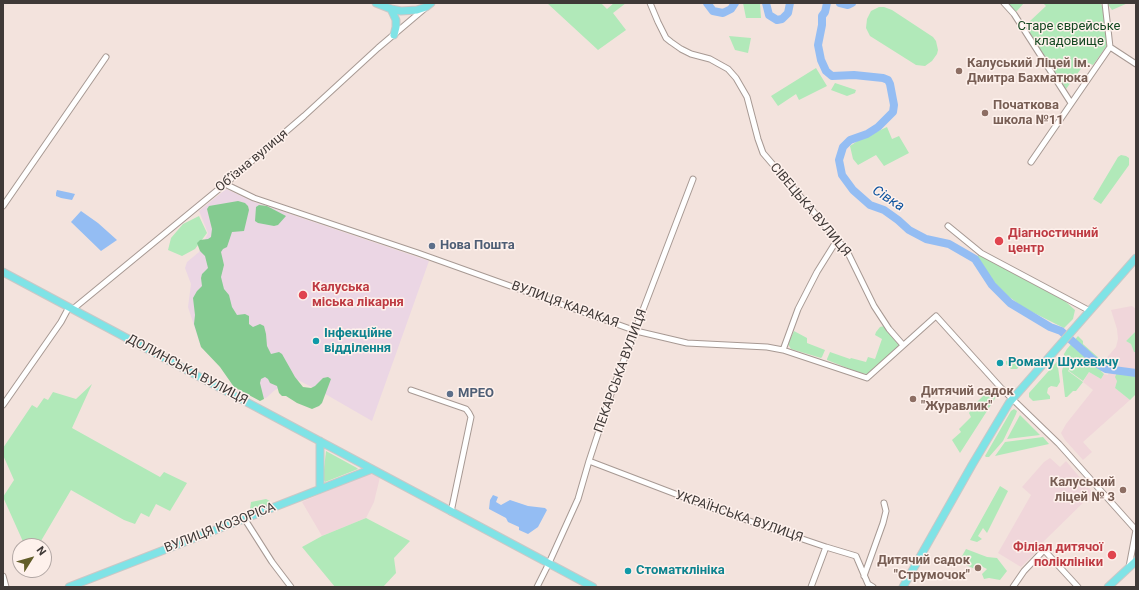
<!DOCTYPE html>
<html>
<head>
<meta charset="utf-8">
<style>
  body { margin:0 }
  #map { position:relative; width:1139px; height:590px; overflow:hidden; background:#f3e3dd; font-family:Roboto,sans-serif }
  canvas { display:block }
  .frame { position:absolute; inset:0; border:4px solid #3f3937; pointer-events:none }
  .north { position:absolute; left:12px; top:538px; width:40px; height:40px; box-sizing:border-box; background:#fef1ec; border:1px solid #b2a7a4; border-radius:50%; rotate:53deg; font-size:11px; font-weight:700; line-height:16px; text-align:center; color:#3f3937 }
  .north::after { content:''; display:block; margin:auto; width:14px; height:18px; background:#625d29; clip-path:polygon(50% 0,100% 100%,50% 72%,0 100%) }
</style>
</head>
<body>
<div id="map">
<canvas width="1139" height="590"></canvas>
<div class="frame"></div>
<div class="north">N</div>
</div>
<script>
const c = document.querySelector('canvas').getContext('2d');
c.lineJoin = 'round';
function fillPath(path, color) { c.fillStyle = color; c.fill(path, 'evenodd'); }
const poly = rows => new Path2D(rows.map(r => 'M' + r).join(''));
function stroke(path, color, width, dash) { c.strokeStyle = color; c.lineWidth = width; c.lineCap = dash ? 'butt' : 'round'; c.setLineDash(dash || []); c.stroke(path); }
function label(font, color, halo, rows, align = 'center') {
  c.font = font + ' Roboto,sans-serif'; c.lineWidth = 3; c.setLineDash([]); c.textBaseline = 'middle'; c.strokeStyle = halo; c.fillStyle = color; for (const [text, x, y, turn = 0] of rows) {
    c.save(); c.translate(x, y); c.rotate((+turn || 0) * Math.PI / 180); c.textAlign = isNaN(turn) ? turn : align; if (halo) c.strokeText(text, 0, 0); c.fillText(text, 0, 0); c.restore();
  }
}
fillPath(poly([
  [1132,306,1136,309,1136,331,1126,341,1131,344,1134,351,1136,352,1136,370,1117,381,1115,388,1130,400,1083,442,1092,452,1083,460,1065,440,1061,433,1066,424,1093,390,1083,382,1089,372,1101,379,1104,374,1108,375,1110,367,1103,362,1116,347,1118,339,1117,329,1111,310],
  [1050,458,1060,467,1066,461,1093,493,1038,547,1034,554,1021,567,998,553,1031,495,1022,487,1044,462],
  [373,473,380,477,374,502,366,518,322,536,302,502,362,476]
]), '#f0d6da');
fillPath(poly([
  [226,189,254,202,429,261,372,421,327,395,298,380,275,390,266,398,260,399,213,359,200,344,188,307,191,284,185,268,187,262,199,252,208,233,199,211]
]), '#ebd6e4');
fillPath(poly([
  [547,3,601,3,607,9,614,3,626,3,613,13,626,30,598,50],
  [743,3,760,3,761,18,746,18],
  [1006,3,1024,3,1015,13],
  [1043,3,1100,3,1103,7,1108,44,1093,65,1086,62,1066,89,1029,32,1029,22,1046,6],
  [1107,3,1128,3,1112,10],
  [879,7,884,7,892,10,933,37,936,41,938,50,937,54,932,61,925,66,916,65,870,36,866,28,867,19,871,11],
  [729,36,751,38,748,53,735,50],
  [816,68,827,86,799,100,796,94,778,106,771,96],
  [835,83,856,90,855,93,847,96,831,90],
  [887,127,892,139,899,136,909,153,884,166,876,155,858,165,853,159,850,146,859,140],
  [1121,155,1126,156,1129,158,1129,165,1101,204,1093,199,1118,157],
  [199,216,207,233,195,249,182,256,168,250,171,238,183,224],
  [978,255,981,256,1065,301,1075,310,1073,319,1064,328,1024,308,1008,296,995,283,977,258],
  [884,326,900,345,867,374,860,373,827,360,827,359,830,352,850,359,851,358,866,362,868,357,875,359,882,339,875,335,876,332,880,327],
  [794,331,807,338,807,343,825,350,822,357,821,358,791,349,788,344],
  [1136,331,1136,352,1134,352,1131,344,1126,341],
  [1078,336,1083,341,1083,344,1109,367,1101,371,1104,374,1101,379,1089,372,1083,381,1069,371,1072,366,1068,371,1083,382,1076,391,1073,391,1067,397,1065,397,1062,371,1064,363,1064,354,1067,349],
  [1062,356,1062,361,1058,367,1060,382,1057,387,1051,386,1048,388,1047,393,1050,396,1050,399,1033,401,1029,397,1029,393],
  [1025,360,1017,369,1011,369,1006,364,1006,361],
  [1119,368,1136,370,1136,394,1130,400,1115,388,1117,381,1115,377],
  [92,384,72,428,160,477,164,472,187,483,170,511,156,504,149,517,141,513,135,524,124,520,71,490,38,546,25,546,3,497,14,480,3,455,3,448,32,405,37,408,44,398,48,400,53,392,76,399],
  [990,389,996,397,960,453,952,440,961,432,959,429,971,417,969,413,975,404],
  [1014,409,1017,411,1016,414,1003,441,989,457,986,457,985,456,1011,411],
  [1020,415,1040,435,1007,439],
  [1043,437,1049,444,995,456,1005,442],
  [326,451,357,468,358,469,325,482,323,478],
  [1000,486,1008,491,987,533,983,528,978,536,982,539,977,542,970,540],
  [266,499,270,501,270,506,252,513,251,512,250,509,251,502],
  [366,518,410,541,394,558,396,573,383,587,335,587,302,547,322,536],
  [966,549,987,557,997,558,1007,571,1000,580,989,578,984,579,982,574,987,569,981,566,975,569,966,565,957,565]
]), '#b1e9b9');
fillPath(poly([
  [238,201,245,203,248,206,249,210,244,231,232,232,227,247,223,249,221,252,224,265,221,277,224,289,229,295,232,307,237,315,245,314,249,316,249,324,253,327,260,324,264,326,266,334,267,346,271,354,279,352,282,354,295,377,303,387,311,388,315,386,323,378,328,377,331,379,322,403,319,406,312,409,297,403,286,396,282,396,279,393,277,386,270,383,268,379,265,377,261,379,260,383,264,399,260,401,234,387,220,367,201,347,194,324,195,315,193,298,197,291,202,286,201,278,202,274,208,268,205,256,200,251,197,243,200,240,208,239,211,237,212,229,207,209,209,206],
  [259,205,267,206,286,216,278,225,274,226,258,223,255,221,256,207]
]), '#84cb90');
fillPath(poly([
  [57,190,71,193,75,194,72,200,61,198,56,196,56,193],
  [81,211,98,223,117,240,101,251,71,222],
  [493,495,498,497,496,502,501,505,510,500,528,506,545,508,547,510,538,527,528,534,519,530,519,527,508,522,506,518,489,509,490,500]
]), '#94bdf3');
stroke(poly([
  [707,3,713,11,723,13,731,9,735,3],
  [766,3,769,15,777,20,782,19,788,13,790,3],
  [827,3,825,12,822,16,822,25,818,45,821,60,826,71,832,76,854,75,883,78,888,80,890,84,894,105,893,112,878,127,867,134,850,140,843,147,839,160,842,175,853,190,870,205,884,210,898,220,909,230,926,239,949,244,975,259,992,285,1010,303,1050,327,1061,331,1098,364,1106,369,1136,373],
  [840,3,848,5,852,3]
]), '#94bdf3', 8);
const minor = poly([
  [650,3,658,22,666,38,671,42,681,49,691,54,710,59,728,69,736,78,747,97,758,139,763,153,847,251,874,306,889,329,903,345],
  [1004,3,1014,14,1071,103],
  [1105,3,1110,47,1136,64],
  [1031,162,1110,47],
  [225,184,254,198,418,253,636,331,687,343,767,347,783,350,867,378,936,316,1002,389,1059,444,1136,530],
  [3,206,106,57],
  [948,226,981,253,1090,311],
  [73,309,225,184,304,116,378,48,424,9],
  [783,350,798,309,817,272,837,240],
  [411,390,466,409,469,413,471,417,451,512],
  [3,405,61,322,69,307],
  [589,461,720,511,826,547,856,556,868,584,873,587],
  [244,518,272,562,291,587],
  [1129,567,1136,530],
  [3,576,6,587],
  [864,576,883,523,886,511,884,503],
  [537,587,549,563,578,499,589,461,612,391,693,179],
  [811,587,826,547],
  [1013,587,1024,571,1044,550,1078,587]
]);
const major = poly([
  [376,3,391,9,401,11,417,10,426,7,431,3],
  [391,9,396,20,396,27,394,35],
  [3,272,593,587],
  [320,489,320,441],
  [69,587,372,469],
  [903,587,972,465,1009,403,1136,258],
  [1108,587,1136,561]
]);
stroke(minor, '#a79993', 7);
stroke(major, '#c9c8c7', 9);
stroke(minor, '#fff', 5);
stroke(major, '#7fe3e6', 7);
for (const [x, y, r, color] of [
  [959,71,4,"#8d6e63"],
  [985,113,4,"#8d6e63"],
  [999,241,5,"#e0444e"],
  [432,246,4,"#5c6f8a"],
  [303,295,5,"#e0444e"],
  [316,341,4,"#0f9aa8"],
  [1000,363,4,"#0f9aa8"],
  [450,394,4,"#5c6f8a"],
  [913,399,4,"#8d6e63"],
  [1123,490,4,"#8d6e63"],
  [1112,555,5,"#e0444e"],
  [978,568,4,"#8d6e63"],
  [628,571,4,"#0f9aa8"]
]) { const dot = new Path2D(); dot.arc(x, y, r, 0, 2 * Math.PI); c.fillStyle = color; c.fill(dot); stroke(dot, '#fef1ec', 1.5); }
label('13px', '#144821', '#fef1ec', [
  ["Старе єврейське",1069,27],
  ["кладовище",1069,42]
]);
label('bold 13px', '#785e54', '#fef1ec', [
  ["Калуський Ліцей ім.",967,64],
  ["Дмитра Бахматюка",967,79],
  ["Початкова",993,106],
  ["школа №11",993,121],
  ["Дитячий садок",921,392],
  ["\"Журавлик\"",921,407],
  ["Калуський",1115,483,"right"],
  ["ліцей № 3",1115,498,"right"],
  ["Дитячий садок",970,561,"right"],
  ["\"Струмочок\"",970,576,"right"]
], 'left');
label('13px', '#3f3937', '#fef1ec', [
  ["Обʼїзна вулиця",252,161,-40],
  ["СІВЕЦЬКА ВУЛИЦЯ",810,210,50],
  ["ВУЛИЦЯ КАРАКАЯ",565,305,20],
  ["ДОЛИНСЬКА ВУЛИЦЯ",187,370,28],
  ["ПЕКАРСЬКА ВУЛИЦЯ",621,371,-70],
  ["УКРАЇНСЬКА ВУЛИЦЯ",739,517,19],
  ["ВУЛИЦЯ КОЗОРІСА",220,528,-21]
]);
label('bold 13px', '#be3a42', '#fef1ec', [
  ["Діагностичний",1008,234],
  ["центр",1008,249],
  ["Калуська",312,288],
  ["міська лікарня",312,303],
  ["Філіал дитячої",1103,548,"right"],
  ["поліклініки",1103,563,"right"]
], 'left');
label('bold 13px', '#4e5e75', '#fef1ec', [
  ["Нова Пошта",440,246],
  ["МРЕО",458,394]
], 'left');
label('bold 13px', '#0d838f', '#fef1ec', [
  ["Інфекційне",324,334],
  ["відділення",324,349],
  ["Роману Шухевичу",1008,363],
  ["Стоматклініка",636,571]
], 'left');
label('italic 14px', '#09509d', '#fef1ec', [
  ["Сівка",888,199,33]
]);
</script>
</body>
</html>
